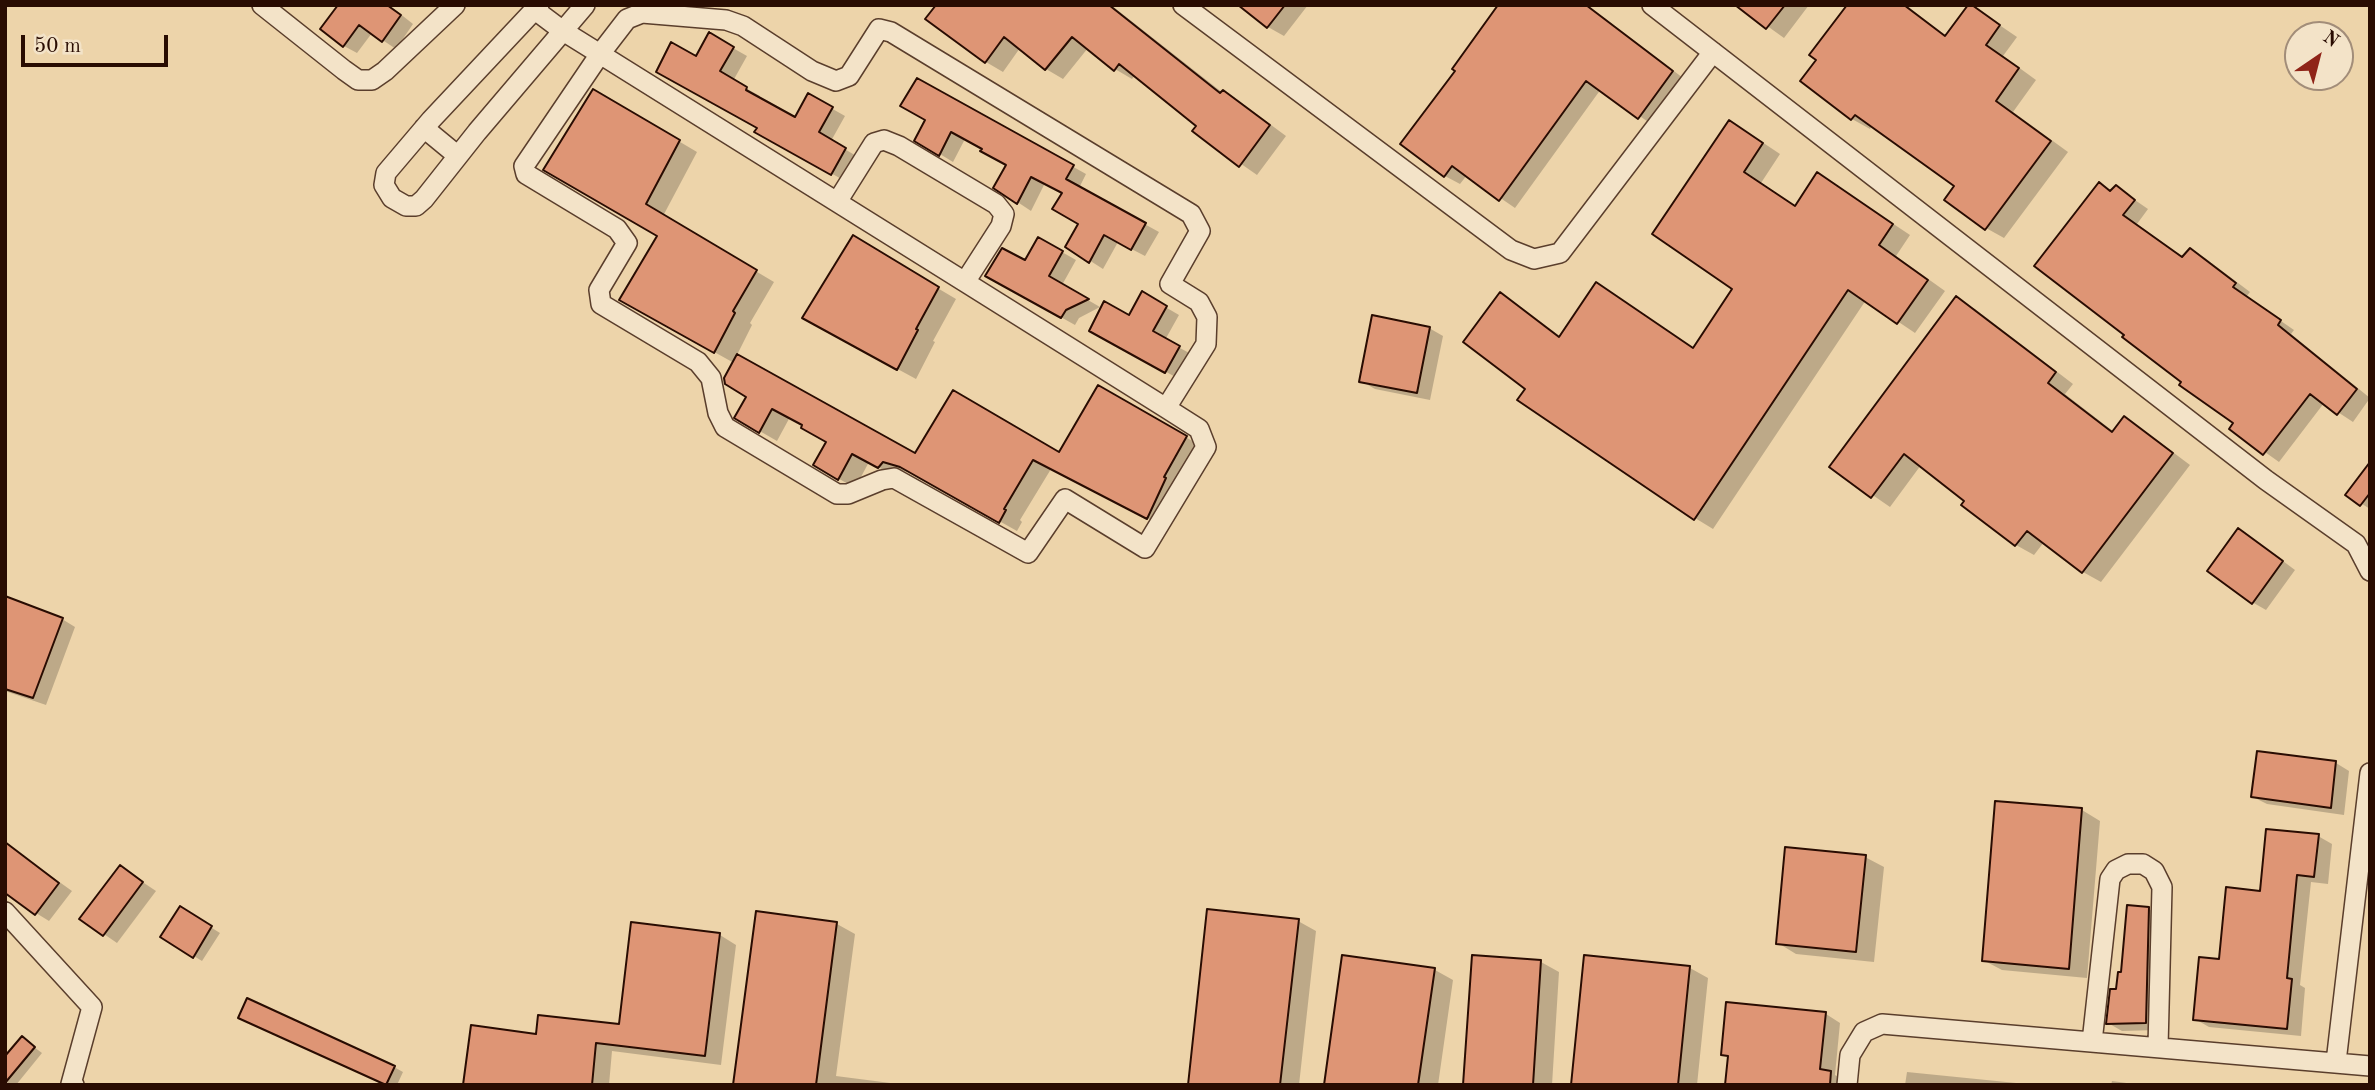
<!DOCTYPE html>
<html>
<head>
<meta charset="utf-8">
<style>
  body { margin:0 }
  #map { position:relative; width:2375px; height:1090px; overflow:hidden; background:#edd4aa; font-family:"Old Standard TT",serif }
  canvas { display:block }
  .frame { position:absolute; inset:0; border:7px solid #290c02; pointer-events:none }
  .north { position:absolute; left:2284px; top:21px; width:70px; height:70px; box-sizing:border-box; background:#f3e3c8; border:2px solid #a28d79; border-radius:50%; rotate:35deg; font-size:19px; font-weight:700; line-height:28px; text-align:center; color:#290c02 }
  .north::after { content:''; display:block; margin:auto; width:24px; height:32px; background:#8f2418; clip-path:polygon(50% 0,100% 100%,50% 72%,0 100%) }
  .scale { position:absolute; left:21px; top:35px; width:147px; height:32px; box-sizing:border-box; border:4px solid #290c02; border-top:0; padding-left:9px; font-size:21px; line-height:24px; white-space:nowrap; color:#290c02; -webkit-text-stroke:5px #f3e3c8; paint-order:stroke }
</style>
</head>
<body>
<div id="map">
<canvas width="2375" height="1090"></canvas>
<div class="frame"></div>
<div class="north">N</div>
<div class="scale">50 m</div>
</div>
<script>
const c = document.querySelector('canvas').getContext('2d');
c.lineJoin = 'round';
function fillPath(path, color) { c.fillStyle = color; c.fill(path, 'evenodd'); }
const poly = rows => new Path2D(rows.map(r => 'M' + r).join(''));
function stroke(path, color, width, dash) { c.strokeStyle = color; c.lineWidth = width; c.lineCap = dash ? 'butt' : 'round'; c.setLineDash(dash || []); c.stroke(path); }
fillPath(poly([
  [338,5,389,5,413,24,396,49,372,33,357,53,344,46],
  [938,5,1111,5,1223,93,1240,102,1286,136,1257,175,1194,131,1198,126,1135,75,1132,79,1115,69,1088,48,1063,79,1046,69,1020,48,1003,72,986,62],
  [1241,5,1308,5,1284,36,1268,27],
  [1738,5,1809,5,1784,38],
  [1849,5,1906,5,1947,37,1970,5,2017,37,2003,56,2036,80,2013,112,2068,152,2004,238,1986,228,1956,186,1872,125,1870,129,1852,119,1818,60],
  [1588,8,1603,17,1687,81,1654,126,1601,89,1515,208,1467,175,1460,184,1445,176,1403,143],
  [710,35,747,56,733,81,760,96,758,99,795,119,808,95,845,116,831,141,858,157,845,181,757,132,759,128,697,59],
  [918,80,1086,174,1079,188,1159,232,1145,256,1118,242,1103,269,1067,246,1080,223,1064,193,1045,183,1031,211,995,187,1008,165,984,149,965,139,953,162,917,140,928,120],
  [594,91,697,152,663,216,774,282,750,323,752,325,737,355,916,455,1060,455,1099,388,1203,447,1165,527,1051,469,1020,520,1022,522,1017,531,919,476,901,470,896,477,869,462,855,488,815,465,828,442,790,417,777,441,737,418,749,396,734,363,621,300,660,235],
  [1747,132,1780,154,1761,183,1796,207,1835,185,1910,235,1896,256,1945,291,1915,333,1866,300,1713,529,1695,518,1527,388,1500,294,1518,305,1561,337,1614,295,1694,349,1735,288],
  [2100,185,2112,192,2116,187,2148,209,2137,224,2184,258,2190,250,2205,258,2250,292,2246,297,2294,330,2291,334,2370,398,2353,422,2324,403,2279,462,2231,428,2236,422,2183,382],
  [853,238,956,299,933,341,935,342,916,379,822,328],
  [1039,239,1076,260,1062,285,1100,307,1079,318,1075,325,987,276,1026,263],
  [1143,294,1179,315,1165,340,1193,355,1179,379,1091,330,1130,318],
  [1957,299,1975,309,2073,384,2065,394,2114,432,2124,419,2142,429,2190,465,2101,582,2083,572,2044,542,2034,555,2016,545,1966,500,1921,465,1890,507,1832,467],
  [1429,328,1443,336,1430,400,1375,389,1361,381],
  [2370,477,2370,509,2348,495],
  [2252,538,2295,570,2266,610,2252,602],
  [5,598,62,619,75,627,46,705,5,691],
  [2259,753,2336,763,2349,771,2344,815,2267,804,2253,797],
  [2082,810,2100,821,2087,978,2002,970,1983,960],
  [2318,836,2332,844,2328,884,2311,882,2300,985,2305,988,2301,1036,2209,1027,2195,1019,2220,961,2262,893],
  [5,843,72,891,49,921,36,913],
  [1865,857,1884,867,1874,962,1796,954,1778,943],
  [120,867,156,891,117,943,82,919],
  [180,908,220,933,202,961,163,937],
  [2149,909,2162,917,2159,1030,2122,1031,2108,1023,2123,974],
  [757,913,837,924,855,934,836,1076,906,1085,735,1085],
  [1298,921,1316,931,1299,1085,1190,1085],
  [633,924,720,935,736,945,721,1065,612,1051,609,1085,464,1085,537,1036,620,1026],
  [1541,962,1559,972,1552,1085,1465,1085],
  [1690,968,1708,978,1697,1085,1573,1085],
  [1435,970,1453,980,1438,1085,1326,1085],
  [1826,1014,1840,1023,1835,1075,1845,1081,1845,1085,1727,1085,1730,1058,1722,1054],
  [22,1038,42,1053,16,1085,5,1085,5,1058],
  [346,1065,394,1067,403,1072,397,1085,387,1085],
  [1907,1072,2036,1085,1905,1085],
  [2112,1081,2141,1085,2111,1085]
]), '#0003');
const building = poly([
  [338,5,387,5,401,15,382,42,359,25,343,47,320,29,338,5],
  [936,5,1109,5,1220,93,1223,90,1270,125,1239,167,1192,131,1196,126,1119,64,1114,71,1072,37,1045,70,1004,37,985,63,925,19,936,5],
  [1238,5,1285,5,1267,28,1238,5],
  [1498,5,1586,5,1673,71,1638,119,1586,81,1499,201,1452,166,1444,177,1400,144,1455,71,1452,69,1498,5],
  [1735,5,1785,5,1766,29,1735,5],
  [1847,5,1904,5,1945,36,1968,5,1972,5,2000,25,1986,45,2019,68,1996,101,2051,141,1985,230,1944,200,1954,186,1855,115,1851,120,1800,81,1816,60,1809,55,1847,5],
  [709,32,734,47,720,71,747,87,746,90,795,117,808,93,833,107,819,132,846,148,831,175,754,132,757,128,656,72,671,42,696,56,709,32],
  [917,78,1074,165,1066,179,1146,223,1131,250,1104,235,1089,263,1065,247,1078,224,1052,209,1062,193,1031,177,1017,204,993,188,1006,165,980,151,982,149,951,132,939,156,914,141,925,120,900,106,917,78],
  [593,89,680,140,646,204,757,270,733,311,735,313,714,353,619,300,657,236,543,170,593,89],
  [1729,120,1763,143,1744,172,1795,206,1817,172,1893,224,1879,245,1928,280,1897,324,1848,290,1694,520,1517,400,1525,389,1463,342,1500,292,1559,337,1596,282,1693,348,1732,289,1652,234,1729,120],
  [2099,182,2110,191,2116,185,2135,200,2123,215,2182,257,2190,248,2236,283,2233,287,2281,320,2278,325,2357,389,2337,415,2310,394,2263,455,2229,429,2233,423,2179,385,2181,382,2122,337,2124,335,2034,266,2099,182],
  [853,235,939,287,916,329,918,330,897,370,802,318,853,235],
  [1038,237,1063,251,1049,276,1089,299,1066,310,1061,318,985,276,1002,248,1025,260,1038,237],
  [1142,291,1167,306,1153,331,1180,346,1165,373,1089,331,1104,301,1129,315,1142,291],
  [1956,296,2056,372,2048,383,2112,432,2124,416,2173,453,2082,573,2027,531,2015,546,1961,505,1964,501,1904,454,1871,498,1829,467,1956,296],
  [1372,315,1430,327,1417,393,1359,382,1372,315],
  [737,354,915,453,953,390,1059,452,1098,385,1187,436,1164,477,1166,478,1147,519,1033,460,1004,509,1006,510,999,523,900,467,883,462,878,468,852,454,838,480,813,465,826,442,801,428,802,425,772,409,759,433,734,418,746,397,725,384,724,378,737,354],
  [2370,462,2370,493,2360,506,2345,495,2370,462],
  [2238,528,2283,561,2252,604,2207,571,2238,528],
  [5,596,63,618,33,698,5,689,5,596],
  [2257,751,2336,761,2331,808,2251,797,2257,751],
  [1995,801,2082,808,2069,969,1982,961,1995,801],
  [2266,829,2319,834,2314,877,2297,875,2287,978,2292,979,2287,1029,2193,1020,2199,957,2219,959,2226,887,2260,891,2266,829],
  [5,842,59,883,35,915,5,893,5,842],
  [1785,847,1866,855,1856,952,1776,944,1785,847],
  [120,865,143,882,103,936,79,919,120,865],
  [2127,905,2149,907,2146,1023,2106,1024,2110,989,2116,989,2118,972,2121,972,2127,905],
  [180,906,212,926,193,958,160,937,180,906],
  [1207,909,1299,919,1280,1085,1188,1085,1207,909],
  [756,911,837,922,816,1085,733,1085,756,911],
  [631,922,720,933,705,1056,596,1043,592,1085,463,1085,471,1025,536,1034,538,1015,619,1024,631,922],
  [1342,955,1435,968,1418,1085,1324,1085,1342,955],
  [1472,955,1541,960,1533,1085,1463,1085,1472,955],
  [1584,955,1690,966,1678,1085,1571,1085,1584,955],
  [247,998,395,1066,386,1085,238,1018,247,998],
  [1726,1002,1826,1012,1820,1069,1831,1071,1830,1085,1725,1085,1728,1056,1721,1055,1726,1002],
  [22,1036,35,1047,5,1083,5,1056,22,1036]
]);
fillPath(building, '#de9575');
stroke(building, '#290c02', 2);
const minor = poly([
  [262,5,344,70,358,80,372,80,385,71,455,5],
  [539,5,431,120,386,173,384,185,392,198,406,206,416,206,424,199,477,132,585,5],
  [1183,5,1511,250,1534,259,1560,253,1713,52],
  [1652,5,2266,480,2356,544,2370,571],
  [535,10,563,31,600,54,965,282,1166,408,1199,429,1206,447,1145,548,1065,499,1028,553,894,478,882,480,848,494,837,494,725,427,718,413,711,378,698,362,601,304,599,290,627,243,617,229,526,174,524,166,600,54,627,19,642,13,726,20,743,26,812,71,836,81,849,76,879,29,891,32,1191,214,1200,231,1170,284,1199,302,1207,317,1206,344,1166,408],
  [424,128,458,156],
  [837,202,874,143,884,140,899,146,996,204,1004,214,1001,226,965,282],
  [5,912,92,1007,71,1084,74,1085],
  [2092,1042,2110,879,2116,870,2128,864,2143,864,2154,871,2162,887,2158,1047],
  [2336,1062,2370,773],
  [1847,1085,1850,1055,1864,1032,1882,1024,2370,1066]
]);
stroke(minor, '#5a3e2c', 22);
stroke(minor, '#f3e3c8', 19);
</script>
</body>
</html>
